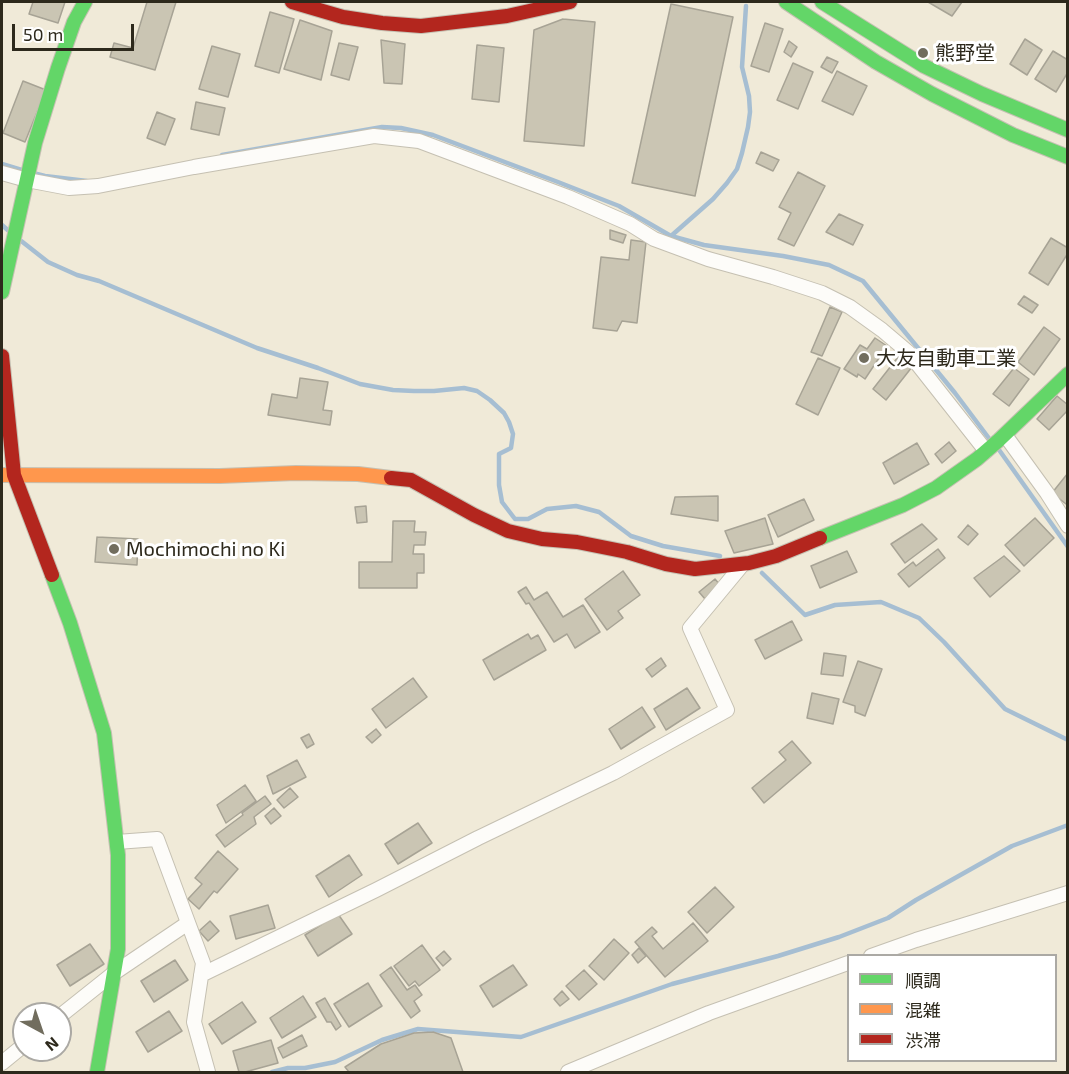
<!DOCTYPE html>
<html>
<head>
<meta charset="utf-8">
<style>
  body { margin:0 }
  #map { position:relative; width:1069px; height:1074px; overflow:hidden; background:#f0ead8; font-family:"Exo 2","Noto Sans JP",sans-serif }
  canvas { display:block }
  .frame { position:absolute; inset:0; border:3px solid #2d291c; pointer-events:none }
  .legend { position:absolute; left:847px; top:954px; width:210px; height:108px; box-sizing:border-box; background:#fff; border:2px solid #aba9a4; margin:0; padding:8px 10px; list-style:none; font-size:18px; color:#2d291c }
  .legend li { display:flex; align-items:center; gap:12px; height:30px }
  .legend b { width:30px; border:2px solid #aba9a4 }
  .north { position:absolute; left:12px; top:1002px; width:60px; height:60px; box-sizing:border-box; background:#fff; border:2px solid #aba9a4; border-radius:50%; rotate:140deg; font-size:16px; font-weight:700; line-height:24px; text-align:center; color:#2d291c }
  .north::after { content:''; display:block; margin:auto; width:21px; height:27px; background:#716d5e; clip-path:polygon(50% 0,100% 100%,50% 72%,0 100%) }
  .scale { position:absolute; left:12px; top:24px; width:122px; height:27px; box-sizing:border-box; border:3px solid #2d291c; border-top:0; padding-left:8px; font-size:18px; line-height:21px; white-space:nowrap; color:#2d291c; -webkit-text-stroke:4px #fff; paint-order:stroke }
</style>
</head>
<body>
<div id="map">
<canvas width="1069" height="1074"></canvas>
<div class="frame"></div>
<ul class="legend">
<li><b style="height:8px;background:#63d668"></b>順調</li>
<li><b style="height:8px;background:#ff974d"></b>混雑</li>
<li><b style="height:8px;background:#b3261e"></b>渋滞</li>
</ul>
<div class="north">N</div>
<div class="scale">50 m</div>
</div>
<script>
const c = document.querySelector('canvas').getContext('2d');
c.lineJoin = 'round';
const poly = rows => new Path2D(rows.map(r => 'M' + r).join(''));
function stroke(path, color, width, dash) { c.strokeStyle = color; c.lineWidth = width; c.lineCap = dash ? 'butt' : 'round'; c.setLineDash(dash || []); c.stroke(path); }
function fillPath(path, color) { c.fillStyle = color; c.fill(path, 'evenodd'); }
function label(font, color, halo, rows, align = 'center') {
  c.font = font + ' "Exo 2","Noto Sans JP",sans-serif'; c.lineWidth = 6; c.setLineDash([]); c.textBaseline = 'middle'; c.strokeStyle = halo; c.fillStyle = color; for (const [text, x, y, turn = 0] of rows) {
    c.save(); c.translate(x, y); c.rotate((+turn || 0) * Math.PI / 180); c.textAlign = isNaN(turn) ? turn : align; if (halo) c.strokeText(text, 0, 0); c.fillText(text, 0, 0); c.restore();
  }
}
stroke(poly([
  [222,155,382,127,401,128,433,135,558,182,619,206,671,236,704,245,783,256,829,265,863,281,955,393,991,441],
  [2,164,25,171],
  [33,173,45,176,87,181],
  [2,225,11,233],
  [671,236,713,199,727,183,737,169,742,153,748,127,750,112,749,96,742,67,746,6],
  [20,240,48,262,77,275,99,281,257,348,318,368,360,384,393,390,414,391,434,391,464,388,477,391,490,400,504,413,509,422,513,434,511,448,499,454,499,485,502,502,515,519,528,519,547,509,576,506,599,512,631,536,663,546,720,556],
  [997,447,1068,547],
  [762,573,805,615,835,605,881,602,919,618,944,642,1005,709,1068,740],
  [272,1072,288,1068,305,1068,335,1062,382,1040,418,1029,521,1037,672,984,778,956,839,937,888,918,916,900,1012,846,1068,825]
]), '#a6bed2', 4.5);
const building = poly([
  [33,2,65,2,58,23,29,14,33,2],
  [147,2,176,2,155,70,110,57,114,43,133,48,147,2],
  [928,2,962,2,952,16,928,2],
  [671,4,733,17,695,196,632,183,671,4],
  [270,12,294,19,279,73,255,66,270,12],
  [563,19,595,22,584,146,524,141,534,30,563,19],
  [300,20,332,31,321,80,284,69,300,20],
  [765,23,783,29,769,72,751,66,765,23],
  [1025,39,1042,50,1027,75,1010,64,1025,39],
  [381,40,405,44,402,84,384,83,381,40],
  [789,41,797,47,791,57,784,52,789,41],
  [339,43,358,47,349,80,331,75,339,43],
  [477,45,504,48,499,102,472,99,477,45],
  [212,46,240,54,228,97,199,89,212,46],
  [1053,51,1068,60,1068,72,1056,92,1035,79,1053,51],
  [827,57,838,62,832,73,821,67,827,57],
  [793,63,813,72,798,109,777,100,793,63],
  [837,71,867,86,853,115,822,101,837,71],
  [23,81,46,90,25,142,3,133,23,81],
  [196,102,225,108,219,135,191,129,196,102],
  [157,112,175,119,165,145,147,138,157,112],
  [761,152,779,160,773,171,756,163,761,152],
  [798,172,825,186,794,246,778,239,791,213,779,207,798,172],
  [839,214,863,225,853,245,826,232,839,214],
  [610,230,626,235,623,243,610,239,610,230],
  [1051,238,1068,248,1068,253,1048,285,1029,273,1051,238],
  [631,240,646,242,637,323,622,321,617,331,593,328,601,257,629,260,631,240],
  [1024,296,1038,305,1032,313,1018,304,1024,296],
  [830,307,842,312,822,356,811,352,830,307],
  [1044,327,1060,339,1034,375,1018,362,1044,327],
  [875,338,887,346,865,379,858,374,857,377,844,369,860,345,867,349,875,338],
  [898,357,912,367,886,400,873,389,898,357],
  [818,358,840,368,818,415,796,404,818,358],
  [1014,368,1029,379,1009,406,993,394,1014,368],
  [300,378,328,382,323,410,332,411,330,425,268,415,272,394,297,398,300,378],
  [1057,396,1068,405,1068,410,1049,430,1037,419,1057,396],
  [949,442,956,451,942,463,935,454,949,442],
  [917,443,929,464,894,484,883,463,917,443],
  [1068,473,1068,502,1066,504,1052,493,1068,473],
  [718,496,718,521,671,514,675,497,718,496],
  [804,499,814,520,778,537,768,515,804,499],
  [366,506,367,522,357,523,355,507,366,506],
  [765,518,773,544,734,553,725,531,765,518],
  [1035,518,1054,538,1024,566,1005,545,1035,518],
  [393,521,415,521,414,532,426,532,425,545,414,545,413,554,424,554,424,573,417,573,417,588,359,588,359,562,392,562,393,521],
  [922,524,937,539,905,563,891,544,922,524],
  [968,525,978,534,968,545,958,537,968,525],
  [97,537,138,539,137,565,95,562,97,537],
  [938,549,945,558,909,587,898,574,913,562,916,566,938,549],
  [847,551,857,572,820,588,811,566,847,551],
  [1004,556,1020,571,990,597,974,578,1004,556],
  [623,571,640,595,618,611,623,618,607,630,585,599,623,571],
  [715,579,720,585,705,599,699,592,715,579],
  [526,587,534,600,547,592,563,617,583,605,600,632,575,648,567,634,554,642,529,603,526,604,518,592,526,587],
  [792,621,802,640,765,659,755,640,792,621],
  [528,634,531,639,538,635,546,650,494,680,483,660,528,634],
  [824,653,846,656,843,676,821,674,824,653],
  [661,658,666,666,652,677,646,669,661,658],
  [858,661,882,669,865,716,855,712,855,706,843,702,858,661],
  [413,678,427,697,386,728,372,709,413,678],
  [687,688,700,708,666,730,654,709,687,688],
  [812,693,839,699,833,724,807,718,812,693],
  [642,707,655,727,621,749,609,729,642,707],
  [376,729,381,735,372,743,366,737,376,729],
  [309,734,314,744,307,748,301,738,309,734],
  [792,741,811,763,764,803,752,788,786,760,779,752,792,741],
  [297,760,306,777,273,794,267,776,297,760],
  [245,785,256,801,226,823,217,805,245,785],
  [290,788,298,797,284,808,277,800,290,788],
  [265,796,271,804,254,817,256,824,225,847,216,835,243,815,242,813,265,796],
  [274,808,281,816,271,824,265,816,274,808],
  [418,823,432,843,398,864,385,844,418,823],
  [218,851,238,869,217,893,214,891,199,909,188,899,202,884,195,878,218,851],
  [349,855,362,875,329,897,316,876,349,855],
  [715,887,734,907,707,933,688,912,715,887],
  [268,905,275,928,236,939,230,916,268,905],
  [338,914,352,934,318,956,305,935,338,914],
  [210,921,219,931,208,941,199,931,210,921],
  [693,923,708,941,665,977,635,942,652,927,657,932,652,936,663,949,693,923],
  [614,939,629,953,604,980,589,966,614,939],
  [90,944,104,964,70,986,57,965,90,944],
  [422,945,440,970,419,986,415,981,409,986,394,966,422,945],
  [639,948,646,956,638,963,632,955,639,948],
  [444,951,451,959,443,966,436,958,444,951],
  [175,960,188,980,154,1002,141,981,175,960],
  [513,965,527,985,493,1007,480,986,513,965],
  [391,967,407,990,415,985,422,995,414,1001,420,1011,411,1018,380,975,391,967],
  [584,970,597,984,579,1000,566,986,584,970],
  [368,983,382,1006,349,1027,334,1004,368,983],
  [562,991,569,999,560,1006,554,999,562,991],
  [303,996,316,1017,282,1038,270,1018,303,996],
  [325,998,341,1026,336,1030,331,1022,327,1022,316,1003,325,998],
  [242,1002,256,1022,222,1044,209,1024,242,1002],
  [169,1011,182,1031,148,1052,136,1032,169,1011],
  [433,1032,451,1038,463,1072,349,1072,345,1067,381,1044,414,1033,433,1032],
  [302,1035,307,1046,283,1058,278,1048,302,1035],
  [271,1040,278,1063,245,1072,239,1072,233,1051,271,1040]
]);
fillPath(building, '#cac5b3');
stroke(building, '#a7a395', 1.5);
const street = poly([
  [2,173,27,180,69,188,98,186,194,167,374,136,419,141,568,197,630,224,654,239,708,259,773,277,822,293,850,307,882,330,908,352,986,451],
  [1005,435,1047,493,1068,526],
  [117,842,157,839,203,963,194,1022,208,1072],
  [871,956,916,940,1068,893],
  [201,975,376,890,478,838,613,773,727,710,690,628,743,564],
  [60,1016,114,973,188,923],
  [2,1063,24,1045],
  [568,1072,709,1013,848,963]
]);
const fast = poly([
  [786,2,876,62,932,94,1013,135,1068,157],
  [822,2,924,66,982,94,1068,130],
  [2,292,35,143,58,68,74,22,85,2],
  [820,538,903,505,936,488,977,459,999,440,1068,374],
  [52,575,70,623,104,733,118,855,118,949,97,1072]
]);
const slow = poly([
  [2,475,220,476,296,473,358,474,391,478]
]);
const jam = poly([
  [292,2,343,17,382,23,421,26,507,16,570,2],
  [2,356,14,475,52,575],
  [391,478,411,480,474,515,508,531,542,539,577,542,627,552,666,564,695,569,749,563,776,556,820,538]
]);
stroke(street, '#c5c0b2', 16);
stroke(fast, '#c5c0b2', 16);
stroke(slow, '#c5c0b2', 16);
stroke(jam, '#c5c0b2', 16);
stroke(street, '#fdfcf9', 14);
stroke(fast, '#63d668', 14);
stroke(slow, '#ff974d', 14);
stroke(jam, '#b3261e', 14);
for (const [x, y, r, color] of [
  [923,53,6,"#716d5e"],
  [864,358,6,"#716d5e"],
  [114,549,6,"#716d5e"]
]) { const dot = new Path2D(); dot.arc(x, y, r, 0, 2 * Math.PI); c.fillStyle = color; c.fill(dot); stroke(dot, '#fff', 2); }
label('20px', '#2d291c', '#fff', [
  ["熊野堂",935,53],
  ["大友自動車工業",876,358],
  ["Mochimochi no Ki",126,549]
], 'left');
</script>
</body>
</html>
